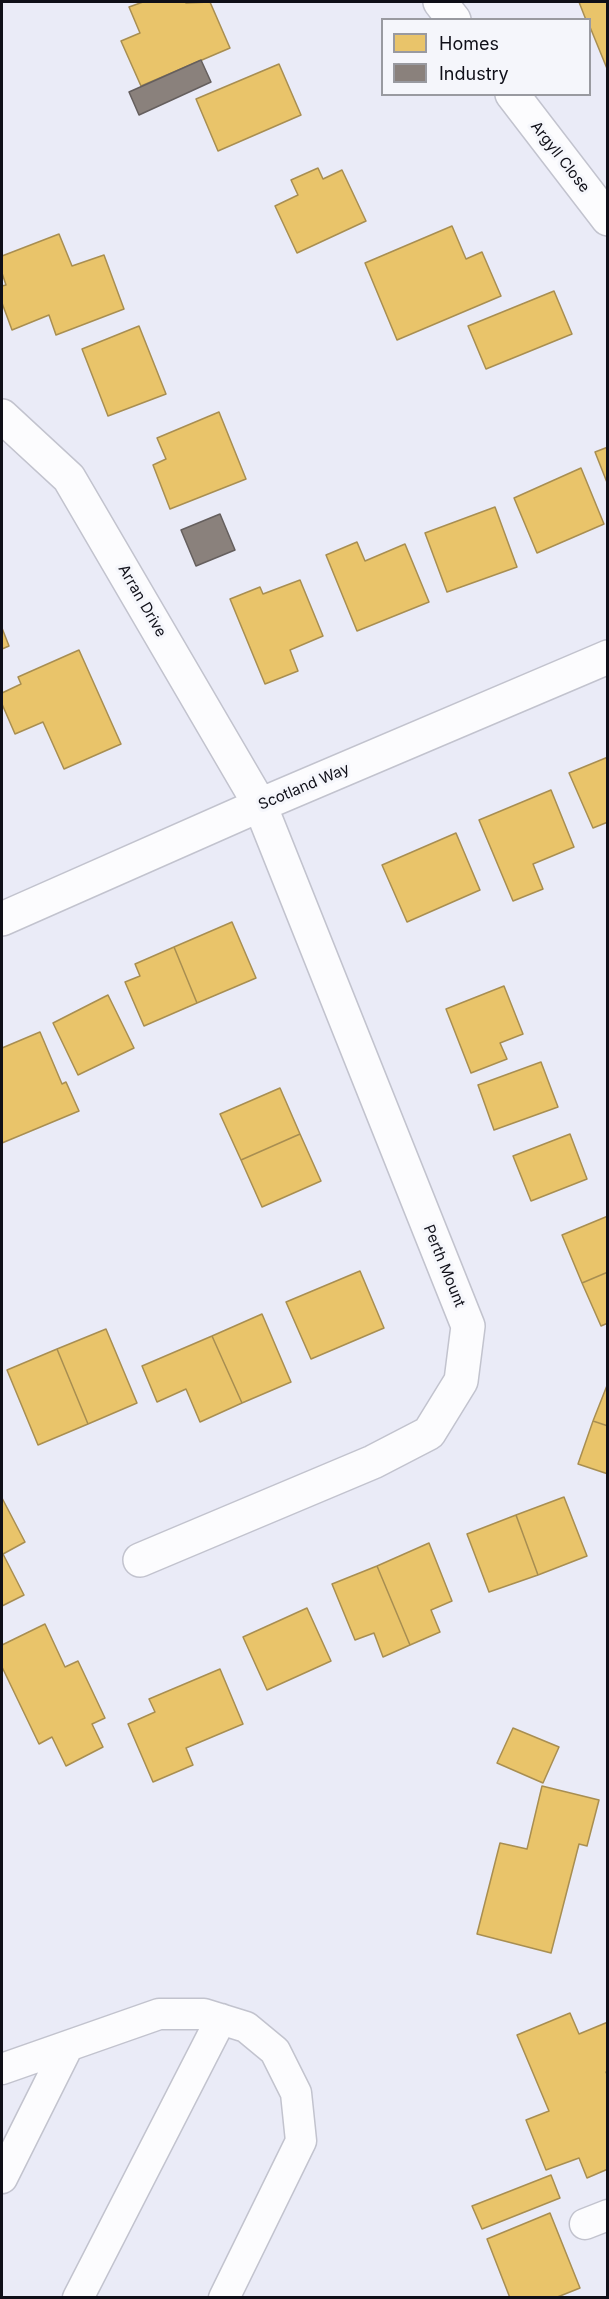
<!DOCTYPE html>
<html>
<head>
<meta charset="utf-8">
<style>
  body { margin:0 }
  #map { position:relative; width:609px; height:2299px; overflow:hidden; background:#eaebf7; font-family:Inter,sans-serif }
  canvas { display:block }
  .frame { position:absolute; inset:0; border:3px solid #0f0f18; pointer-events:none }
  .legend { position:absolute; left:381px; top:18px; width:210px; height:78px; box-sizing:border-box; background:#f5f6fb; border:2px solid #999aa0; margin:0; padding:8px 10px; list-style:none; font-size:18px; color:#0f0f18 }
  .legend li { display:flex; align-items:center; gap:12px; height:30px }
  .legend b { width:30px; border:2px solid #999aa0 }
</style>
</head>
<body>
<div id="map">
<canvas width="609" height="2299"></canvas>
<div class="frame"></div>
<ul class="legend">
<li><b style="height:16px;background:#e9c46a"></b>Homes</li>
<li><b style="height:16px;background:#8a817c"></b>Industry</li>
</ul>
</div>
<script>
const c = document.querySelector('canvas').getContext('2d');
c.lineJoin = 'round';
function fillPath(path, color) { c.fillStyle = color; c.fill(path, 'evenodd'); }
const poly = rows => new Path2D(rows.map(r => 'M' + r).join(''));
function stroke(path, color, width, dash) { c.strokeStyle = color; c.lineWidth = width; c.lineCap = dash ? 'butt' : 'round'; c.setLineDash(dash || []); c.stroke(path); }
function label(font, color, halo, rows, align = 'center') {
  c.font = font + ' Inter,sans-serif'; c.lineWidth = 6; c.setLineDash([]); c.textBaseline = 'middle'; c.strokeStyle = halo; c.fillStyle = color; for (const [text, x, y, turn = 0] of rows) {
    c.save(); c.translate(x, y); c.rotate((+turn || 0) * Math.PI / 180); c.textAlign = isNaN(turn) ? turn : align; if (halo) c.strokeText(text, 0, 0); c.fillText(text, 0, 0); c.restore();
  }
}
const homes = poly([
  [143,2,185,2,186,3,210,2,230,48,141,86,121,41,140,33,129,7,143,2],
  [579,2,608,2,608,71,590,27,590,20,586,20,579,2],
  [279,64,301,115,218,151,196,99,279,64],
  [318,168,323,179,342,170,366,221,297,253,275,206,298,195,291,180,318,168],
  [452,226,466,259,482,252,501,296,397,340,365,263,452,226],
  [59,234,72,266,104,255,124,309,56,335,49,315,12,330,2,303,2,286,6,285,2,273,2,256,59,234],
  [554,291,572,334,486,369,468,326,554,291],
  [139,326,166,394,108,416,82,349,139,326],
  [219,412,246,479,170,509,153,465,166,459,157,438,219,412],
  [608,447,608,485,595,452,608,447],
  [581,468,604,524,537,553,514,498,581,468],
  [495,507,517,567,447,592,425,533,495,507],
  [357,542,365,561,405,544,429,602,357,631,326,555,357,542],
  [300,580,323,636,290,650,298,671,265,684,230,599,260,587,263,594,300,580],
  [2,628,9,646,2,649,2,628],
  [79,650,121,744,64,769,43,722,15,734,2,704,2,693,21,684,18,677,79,650],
  [608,757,608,822,593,828,569,773,608,757],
  [551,790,574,847,533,864,543,889,513,901,479,820,551,790],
  [456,833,480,890,407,922,382,865,456,833],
  [232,922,256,978,197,1003,174,947,232,922],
  [174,947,197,1003,144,1026,125,982,140,976,135,964,174,947],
  [504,986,523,1034,500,1043,507,1059,471,1073,446,1009,504,986],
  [108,995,134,1048,78,1075,53,1023,108,995],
  [40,1032,62,1084,66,1082,79,1111,2,1143,2,1048,40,1032],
  [541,1062,558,1107,494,1130,478,1085,541,1062],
  [280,1088,300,1134,241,1160,220,1114,280,1088],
  [300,1134,321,1181,262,1207,241,1160,300,1134],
  [570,1134,587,1179,531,1201,513,1156,570,1134],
  [608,1216,608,1272,582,1283,562,1235,608,1216],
  [360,1271,384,1328,311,1359,286,1302,360,1271],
  [608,1272,608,1323,601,1326,582,1283,608,1272],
  [262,1314,291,1382,242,1403,212,1336,262,1314],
  [106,1329,137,1403,88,1424,57,1349,106,1329],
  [212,1336,242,1403,200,1422,186,1389,157,1402,142,1366,212,1336],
  [57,1349,88,1424,38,1445,7,1370,57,1349],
  [608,1383,608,1426,593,1421,608,1383],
  [593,1421,608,1426,608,1474,578,1464,593,1421],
  [564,1497,587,1556,538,1575,516,1515,564,1497],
  [2,1498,25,1542,3,1554,24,1595,2,1606,2,1498],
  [516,1515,538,1575,489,1592,467,1534,516,1515],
  [429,1543,452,1601,431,1610,440,1632,410,1645,377,1566,429,1543],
  [377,1566,410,1645,383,1657,374,1633,355,1640,332,1584,377,1566],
  [307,1608,331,1661,267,1690,243,1637,307,1608],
  [45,1624,65,1667,78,1661,105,1718,92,1724,103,1747,66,1766,52,1737,39,1744,2,1667,2,1645,45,1624],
  [220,1669,243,1724,186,1748,193,1765,153,1782,128,1724,155,1712,149,1699,220,1669],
  [513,1728,559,1747,543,1783,497,1763,513,1728],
  [542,1786,599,1800,587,1846,579,1844,551,1953,477,1934,500,1843,527,1849,542,1786],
  [570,2013,579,2034,608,2022,608,2072,606,2072,608,2077,608,2169,587,2178,579,2158,546,2170,526,2120,549,2111,517,2035,570,2013],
  [551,2175,560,2198,482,2229,472,2206,551,2175],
  [550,2213,580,2288,555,2298,510,2298,487,2239,550,2213]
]);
fillPath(homes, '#e9c46a');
stroke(homes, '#a88e51', 1.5);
const industry = poly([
  [201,60,211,82,139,115,129,92,201,60],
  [220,514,235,550,196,566,181,530,220,514]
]);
fillPath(industry, '#8a817c');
stroke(industry, '#655f5e', 1.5);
const service = poly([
  [2,2069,159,2014,204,2014,246,2027,275,2051,296,2093,301,2141,224,2298],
  [2,2178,68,2046],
  [585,2224,608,2215],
  [78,2298,221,2019]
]);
const minor = poly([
  [440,2,454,20],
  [512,94,608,219],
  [2,416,69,478,260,805,468,1326,461,1381,429,1433,373,1462,140,1560],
  [2,919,260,805,608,657]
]);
stroke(service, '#c2c3ce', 33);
stroke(minor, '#c2c3ce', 36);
stroke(service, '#fcfcfe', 30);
stroke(minor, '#fcfcfe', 33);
label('15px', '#0f0f18', '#f5f6fb', [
  ["Argyll Close",560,157,52],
  ["Arran Drive",142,601,60],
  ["Scotland Way",304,787,-23],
  ["Perth Mount",444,1266,68]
]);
</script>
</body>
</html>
